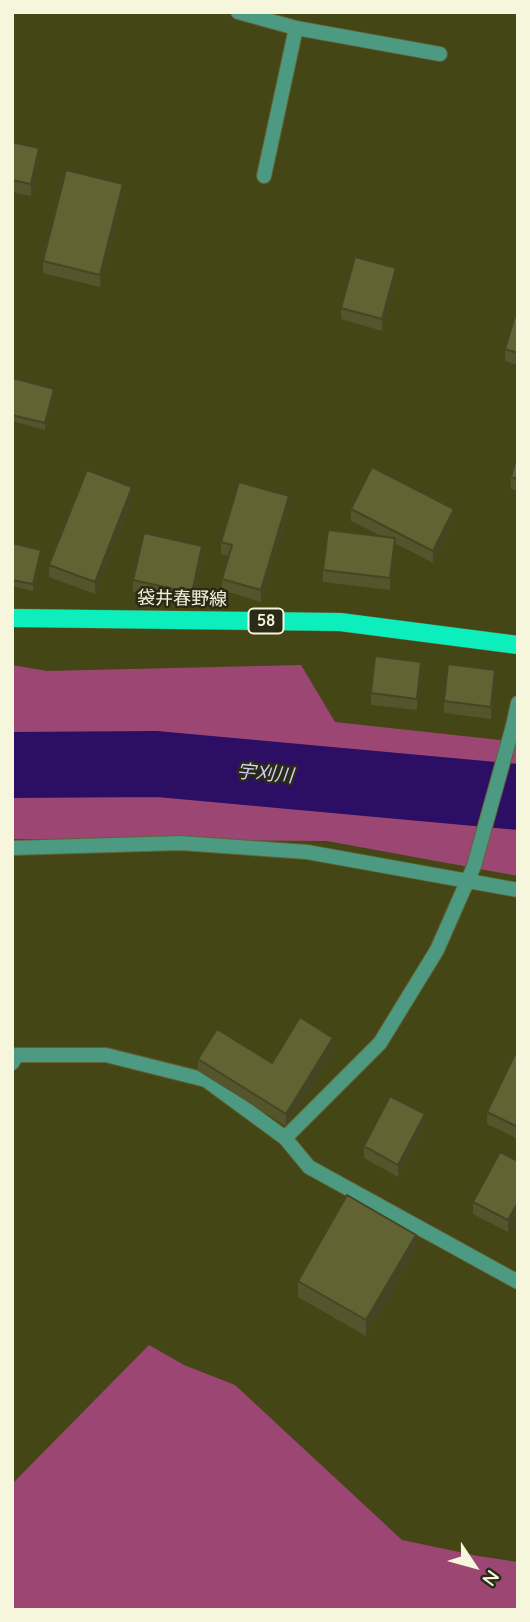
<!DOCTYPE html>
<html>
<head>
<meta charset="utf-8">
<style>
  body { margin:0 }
  #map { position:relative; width:530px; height:1622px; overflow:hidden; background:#454616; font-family:Quicksand,sans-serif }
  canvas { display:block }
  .frame { position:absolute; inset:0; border:14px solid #f5f6dc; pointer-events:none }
  .north { position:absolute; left:439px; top:1531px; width:70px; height:70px; -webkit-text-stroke:5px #2a2b17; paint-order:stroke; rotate:126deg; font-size:19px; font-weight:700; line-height:28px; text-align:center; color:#f5f6dc }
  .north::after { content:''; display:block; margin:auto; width:24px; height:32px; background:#f5f6dc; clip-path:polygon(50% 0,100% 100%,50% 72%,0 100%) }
</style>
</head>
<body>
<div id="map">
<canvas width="530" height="1622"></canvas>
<div class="frame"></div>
<div class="north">N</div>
</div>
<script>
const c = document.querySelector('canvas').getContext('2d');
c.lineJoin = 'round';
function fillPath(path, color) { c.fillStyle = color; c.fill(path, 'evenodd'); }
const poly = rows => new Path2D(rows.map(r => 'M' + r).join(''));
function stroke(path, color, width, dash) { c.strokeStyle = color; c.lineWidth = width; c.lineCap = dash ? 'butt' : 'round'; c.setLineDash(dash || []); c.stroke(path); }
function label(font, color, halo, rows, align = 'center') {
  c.font = font + ' Quicksand,"Noto Sans JP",sans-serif'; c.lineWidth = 5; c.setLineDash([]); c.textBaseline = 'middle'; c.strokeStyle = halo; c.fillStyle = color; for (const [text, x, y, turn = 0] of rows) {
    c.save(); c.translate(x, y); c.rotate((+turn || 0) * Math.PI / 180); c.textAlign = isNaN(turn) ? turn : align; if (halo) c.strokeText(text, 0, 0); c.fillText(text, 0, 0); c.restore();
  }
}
fillPath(poly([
  [12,665,47,671,301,665,335,722,518,742,518,876,327,841,12,839],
  [149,1345,184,1365,235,1385,402,1540,478,1556,518,1562,518,1610,12,1610,12,1484]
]), '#9c4773');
stroke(poly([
  [12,765,157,764,518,797]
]), '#2c0f65', 66);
const street = poly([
  [238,12,296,28,440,54],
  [264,176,296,28],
  [12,848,181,843,307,852,518,890],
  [12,1063,17,1055,106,1055,206,1080,285,1138,309,1167,518,1282],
  [285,1138,380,1043,437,950,474,866,513,726,518,703]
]);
const primary = poly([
  [12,618,340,622,518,645]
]);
stroke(street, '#616236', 16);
stroke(primary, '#616236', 19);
stroke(street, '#4b9a81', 14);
stroke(primary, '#0cefbd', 18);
fillPath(poly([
  [12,142,39,160,31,196,12,192],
  [123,196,100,287,43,273,43,261],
  [396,280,382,331,341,319,341,308],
  [518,306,518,365,505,361,505,349],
  [12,381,54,396,45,430,12,421],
  [518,452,518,491,511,489,511,477],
  [132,499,95,594,49,577,49,565],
  [289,508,261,602,222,590,222,579,229,556,221,554,221,542],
  [351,509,454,521,433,563,395,543,390,590,323,582,323,570,381,536,351,521],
  [12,543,41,557,33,591,12,586],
  [202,558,192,605,133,592,133,580],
  [421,674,417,710,371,705,371,693],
  [495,682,491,719,444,713,444,701],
  [518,1048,518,1139,487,1124,487,1112],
  [333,1050,286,1126,198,1071,198,1059,272,1063],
  [425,1126,398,1177,364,1158,364,1146],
  [518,1161,518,1214,508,1232,473,1214,473,1202],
  [416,1250,366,1336,298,1297,298,1281]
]), '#54552c');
fillPath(poly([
  [39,148,39,160,31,196,31,184],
  [123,184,123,196,100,287,100,275],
  [396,268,396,280,382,331,382,319],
  [54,389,54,396,45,430,45,423],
  [132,487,132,499,95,594,95,582],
  [289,496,289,508,261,602,261,590],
  [454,509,454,521,433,563,433,551],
  [395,538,395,550,390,590,390,578],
  [202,546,202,558,192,605,192,593],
  [41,550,41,557,33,591,33,584],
  [421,662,421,674,417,710,417,699],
  [495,670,495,682,491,719,491,707],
  [333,1038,333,1050,286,1126,286,1114],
  [425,1114,425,1126,398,1177,398,1165],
  [518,1202,518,1214,508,1232,508,1220],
  [416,1235,416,1250,366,1336,366,1320]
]), '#454524');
const building = poly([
  [12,142,39,148,31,184,12,180,12,142],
  [66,170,123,184,100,275,43,261,66,170],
  [355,257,396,268,382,319,341,308,355,257],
  [518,306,518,353,505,349,518,306],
  [13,378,54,389,45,423,12,415,12,381,13,378],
  [518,452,518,479,511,477,518,452],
  [372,467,454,509,433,551,351,509,372,467],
  [87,470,132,487,95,582,49,565,87,470],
  [239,482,289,496,261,590,222,579,232,545,221,542,239,482],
  [328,530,395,538,390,578,323,570,328,530],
  [144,533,202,546,192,593,133,580,144,533],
  [12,543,41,550,33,584,12,580,12,543],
  [375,656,421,662,417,699,371,693,375,656],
  [448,664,495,670,491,707,444,701,448,664],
  [300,1017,333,1038,286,1114,198,1059,217,1029,272,1063,300,1017],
  [518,1048,518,1127,487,1112,518,1048],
  [390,1096,425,1114,398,1165,364,1146,390,1096],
  [500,1152,518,1161,518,1202,508,1220,473,1202,500,1152],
  [347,1195,416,1235,366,1320,298,1281,347,1195]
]);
fillPath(building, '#626333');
stroke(building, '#454524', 2);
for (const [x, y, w] of [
  [266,621,35]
]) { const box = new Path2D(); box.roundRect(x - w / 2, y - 12.5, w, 25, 5); c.fillStyle = '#2a2b17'; c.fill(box); stroke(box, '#f5f6dc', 2); }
label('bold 16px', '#f5f6dc', null, [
  ["58",266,621]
]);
label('18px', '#f5f6dc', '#2a2b17', [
  ["袋井春野線",182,599,1]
]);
label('italic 19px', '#d1ccfc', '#2a2b17', [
  ["宇刈川",265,774,5]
]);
</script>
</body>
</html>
